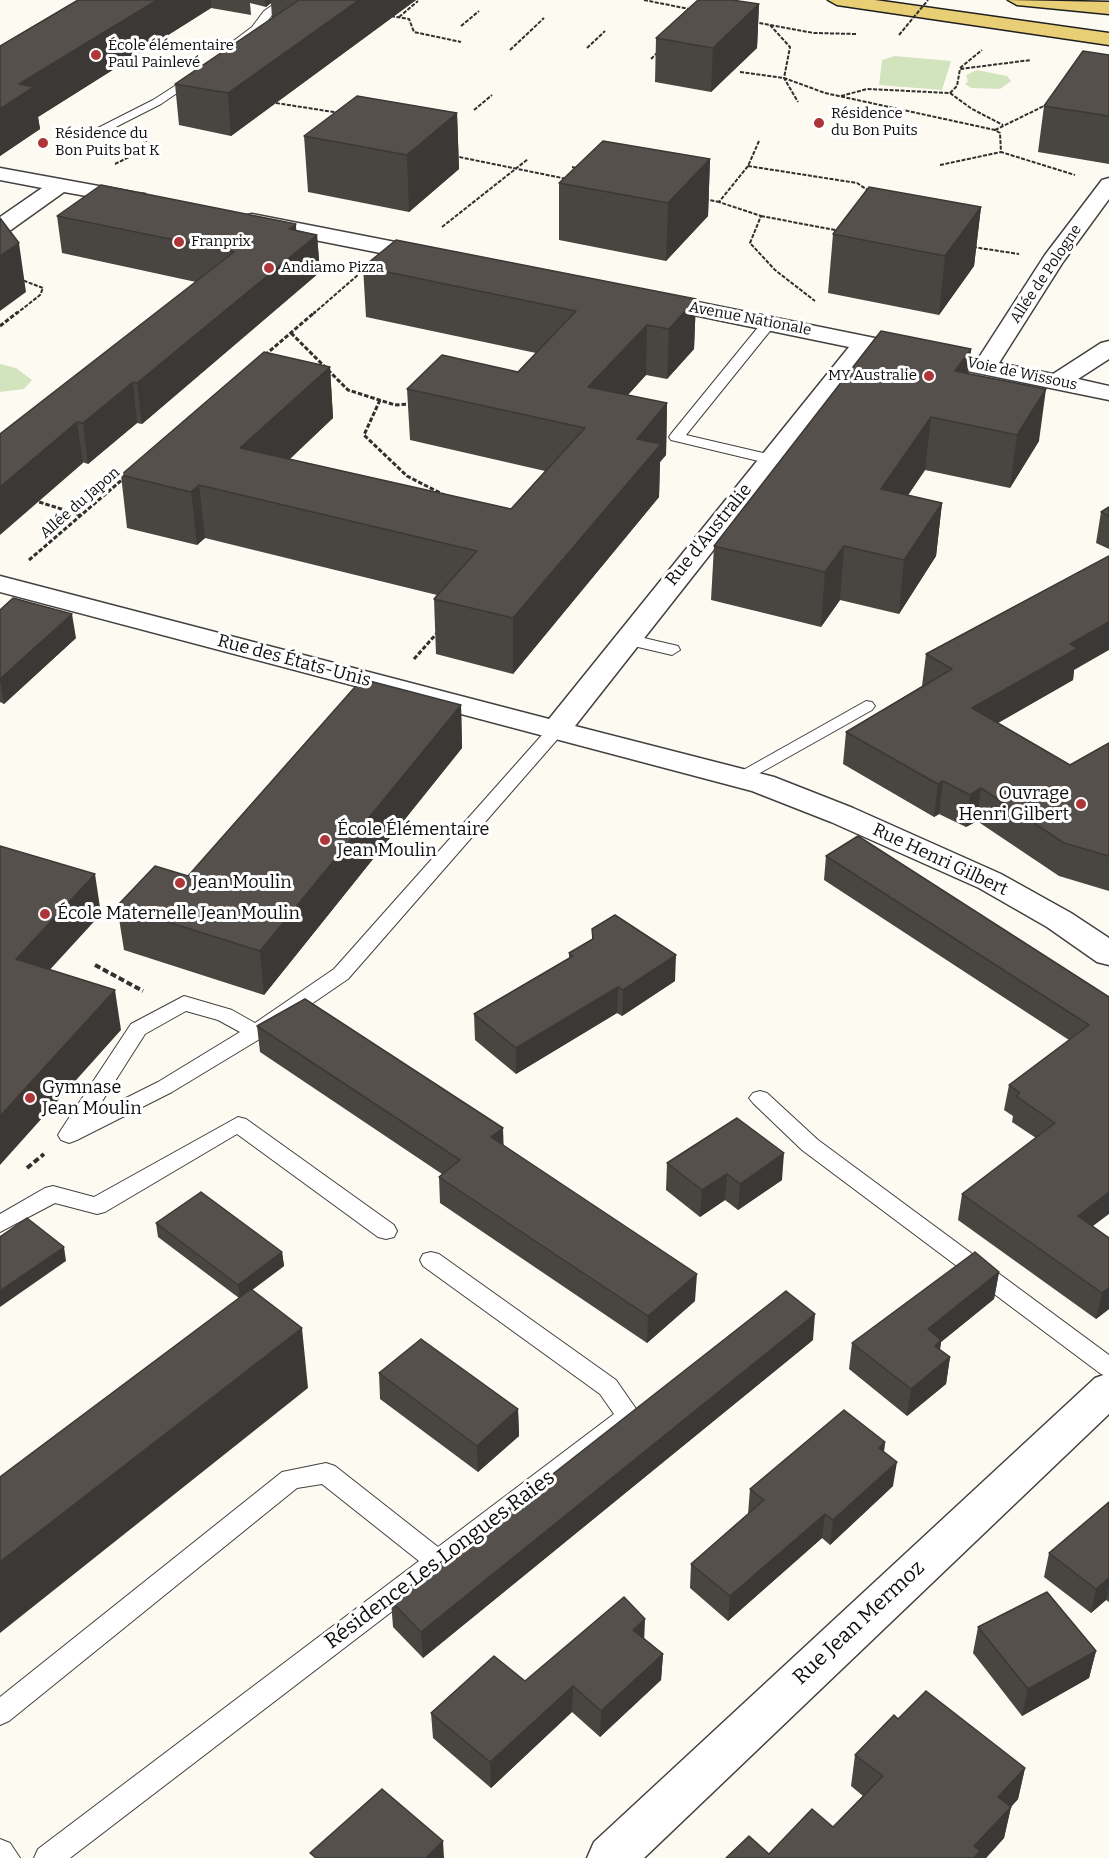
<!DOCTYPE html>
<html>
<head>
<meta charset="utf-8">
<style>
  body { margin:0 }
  canvas { display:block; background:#fdfbf1 }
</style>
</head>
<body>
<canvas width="1109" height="1858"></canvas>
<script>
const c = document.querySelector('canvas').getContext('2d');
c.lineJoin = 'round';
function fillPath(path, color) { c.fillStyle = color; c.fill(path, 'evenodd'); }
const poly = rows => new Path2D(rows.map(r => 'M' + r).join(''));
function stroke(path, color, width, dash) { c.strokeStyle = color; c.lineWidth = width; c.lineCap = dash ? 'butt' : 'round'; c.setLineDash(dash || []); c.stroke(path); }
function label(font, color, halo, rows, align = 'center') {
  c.font = font + ' Bitter,serif'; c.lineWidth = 6; c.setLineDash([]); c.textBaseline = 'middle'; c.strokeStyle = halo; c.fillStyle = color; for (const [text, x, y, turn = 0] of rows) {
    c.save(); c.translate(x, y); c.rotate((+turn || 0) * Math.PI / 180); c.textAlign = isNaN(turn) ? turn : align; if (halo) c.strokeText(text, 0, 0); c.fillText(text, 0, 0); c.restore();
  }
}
fillPath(poly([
  [895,56,951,61,942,90,879,85,882,60],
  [977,70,1007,76,1011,81,1000,89,971,88,965,84,968,81,966,75],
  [0,364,16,368,32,380,24,389,0,392]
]), '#d1e4be');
const service = poly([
  [280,0,292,0,272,15,260,31,236,49,228,49,228,45,252,27,264,11,280,0],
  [195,73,201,76,199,78,161,104,96,137,86,134,153,100,195,73],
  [769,319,776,323,774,326,686,435,776,456,779,459,776,462,771,464,671,440,669,437,671,434,764,320,769,319],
  [627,634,678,646,680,650,672,655,621,643,619,639,621,635,627,634],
  [866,701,872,702,875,706,872,710,744,782,732,782,729,778,866,701],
  [556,725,565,730,562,734,348,979,263,1037,172,1092,77,1140,69,1143,61,1140,58,1135,61,1130,131,1024,184,996,232,1010,255,1023,334,969,550,726,556,725],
  [186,1011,218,1020,240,1032,158,1082,94,1114,145,1034,186,1011],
  [760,1091,767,1093,818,1140,1109,1355,1109,1377,1101,1374,802,1150,753,1103,749,1098,753,1093,760,1091],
  [238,1117,246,1119,394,1225,397,1231,394,1237,386,1239,378,1237,237,1134,105,1212,97,1214,55,1203,0,1232,0,1214,45,1188,53,1186,94,1197,238,1117],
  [431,1252,439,1254,616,1380,641,1416,638,1423,70,1858,34,1858,38,1849,419,1561,322,1484,297,1488,9,1721,0,1725,0,1697,282,1472,326,1463,335,1466,438,1547,614,1414,600,1394,423,1266,420,1260,423,1254,431,1252],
  [0,1839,10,1843,20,1858,0,1858,0,1839]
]);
const minor = poly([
  [0,168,137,193,145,194,148,199,145,204,137,205,64,192,8,232,0,234,0,217,42,188,0,180,0,168],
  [1109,178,1109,199,1063,262,999,363,1053,374,1101,343,1109,341,1109,359,1078,379,1109,386,1109,400,870,351,575,726,774,777,853,808,1001,874,1071,913,1109,938,1109,965,1097,962,1047,927,979,888,831,822,752,791,0,592,0,576,549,719,849,347,645,305,641,300,645,295,653,293,978,359,1045,255,1102,180,1109,178],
  [252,214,431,249,439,251,442,256,439,261,431,263,244,226,241,221,244,216,252,214],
  [1109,1373,1109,1414,644,1858,587,1858,594,1842,1095,1378,1109,1373]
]);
const primary = poly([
  [828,0,875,0,1109,33,1109,45,837,5,828,0],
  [1008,0,1109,2,1109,14,1017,5,1008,0]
]);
stroke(service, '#414141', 2);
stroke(minor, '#414141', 3);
stroke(primary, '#1f1f1f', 3);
stroke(poly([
  [644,0,694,10],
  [391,16,409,19,414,32,461,42],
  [399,17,418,1],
  [754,22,814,33,856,34],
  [770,25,790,47,784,78,798,102],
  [461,26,479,11],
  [587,48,605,31],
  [510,50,544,18],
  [651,59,659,51],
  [960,68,982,50],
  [740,72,784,78,825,93,995,130,1000,133,1001,152,1075,175],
  [950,93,972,109,1003,125],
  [841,96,867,89,950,93,957,86,960,69,1031,60],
  [276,103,340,113],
  [474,110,492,95],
  [995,130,1048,104],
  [759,141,748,166,719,202,761,216,750,243,775,270,815,301],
  [454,156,567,179],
  [115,164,129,157,147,140],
  [940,165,1001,152],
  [748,166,857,183,869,191],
  [572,167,580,169],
  [705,199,719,202],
  [761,216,840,231],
  [442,227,528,159],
  [973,247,1019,254],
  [16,314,40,295,43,288,22,280],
  [313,314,359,274]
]), '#303030', 2, [4, 1.5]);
stroke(poly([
  [0,326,18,312],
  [291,333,348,390,395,405,411,404],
  [265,355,315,312],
  [380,400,364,435,407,476,446,496],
  [33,500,80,515],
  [29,560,123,479],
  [414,659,437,633]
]), '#303030', 3, [4.5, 2]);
stroke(poly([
  [95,965,143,991],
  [27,1168,44,1154]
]), '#303030', 4, [6, 3]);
fillPath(service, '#fff');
fillPath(minor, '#fff');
fillPath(primary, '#e8cf76');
stroke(poly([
  [899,35,928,0]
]), '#303030', 2, [4, 1.5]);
fillPath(poly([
  [78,0,416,0,231,136,179,125,175,84,272,18,271,3,266,7,250,3,251,15,211,8,38,117,40,129,0,156,0,46],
  [759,4,757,48,711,92,655,82,656,38],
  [1109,55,1109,164,1038,152,1044,106],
  [457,113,459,169,409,212,308,192,304,136],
  [710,159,708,216,666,261,559,240,559,183],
  [981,207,974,266,939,315,828,293,833,234],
  [57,216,296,230,317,235,320,272,142,424,137,423,88,464,0,434,196,282,62,253],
  [363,267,696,299,694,349,667,379,646,375,628,395,667,403,666,455,660,462,659,497,513,674,436,654,434,599,437,595,205,538,197,545,127,528,121,475,330,367,333,418,290,459,511,509,545,471,410,440,407,389,518,372,536,353,366,317],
  [971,349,968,373,1039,441,1010,488,925,470,908,495,942,503,936,556,899,614,840,600,821,627,711,600,714,546],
  [1109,507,1109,549,1096,543,1101,512],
  [0,610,76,638,4,704,0,702],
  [926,654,1074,670,1073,680,998,723,1070,765,1109,743,1109,891,1059,876,977,821,966,827,939,814,934,817,843,764,846,732,922,686],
  [461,705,462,748,264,995,124,950,117,906,188,876],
  [826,856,1109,997,1093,1226,1109,1238,1109,1309,1096,1319,958,1220,962,1194,1036,1138,1012,1122,1013,1116,1004,1110,1009,1085,1069,1040,824,880],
  [592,929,675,981,622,1016,617,1013,516,1074,475,1040,474,1014,569,958,569,953,592,939],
  [257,1026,503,1128,503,1145,695,1301,647,1343,440,1203,439,1177,442,1174,260,1052],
  [667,1163,782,1180,738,1210,725,1200,700,1217,666,1190],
  [156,1223,282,1252,284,1266,252,1290,308,1388,239,1298,158,1237],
  [999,1272,994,1299,941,1342,940,1350,950,1357,946,1384,907,1416,849,1369,852,1343],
  [813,1340,423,1658,393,1627,391,1601],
  [379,1373,518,1409,519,1436,478,1472,380,1399],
  [885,1442,884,1452,893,1486,830,1545,822,1538,728,1621,690,1588,691,1564,748,1514,750,1489],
  [1109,1502,1109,1602,1106,1600,1091,1613,1044,1577,1049,1553],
  [978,1627,1096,1651,1089,1678,1022,1716,973,1653],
  [644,1638,663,1654,661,1680,600,1737,572,1712,491,1788,433,1738,431,1713,525,1681],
  [898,1719,1025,1768,1018,1799,1011,1807,1004,1838,986,1858,726,1858,769,1854,833,1827,863,1796,851,1786,855,1755]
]), '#494541');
fillPath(poly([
  [157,0,211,0,211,8,38,117,40,129,0,156,0,109,19,84],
  [265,0,271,0,271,3,266,7],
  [359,0,416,0,231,136,228,93],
  [759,4,757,48,711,92,713,48],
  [457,113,459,169,409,212,407,155],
  [710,159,708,216,666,261,668,203],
  [981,207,974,266,939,315,945,256],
  [296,224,297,251,317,235,320,272,142,424,137,383,289,229],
  [19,243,26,292,0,311,0,256],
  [696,299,694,349,667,379,669,329],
  [647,325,646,375,588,438,588,387],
  [971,349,965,400,950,422,955,371],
  [330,367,333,418,249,497,240,448],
  [133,382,137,423,88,464,83,423],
  [1046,389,1039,441,1010,488,1017,435],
  [667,403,666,455,660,462,659,497,513,674,513,618,637,439],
  [931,417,925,470,876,543,881,489],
  [77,422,83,463,0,535,0,487],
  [199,485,205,538,197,545,191,492],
  [942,503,936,556,899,614,904,560],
  [844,546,840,600,821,627,825,572],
  [72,614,76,638,4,704,0,679],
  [1109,622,1109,650,1074,670,1073,680,968,740,972,708,1070,644],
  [461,705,462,748,264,995,260,951],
  [943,781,939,814,934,817,938,784],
  [981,788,977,821,966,827,970,795],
  [95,874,101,914,23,999,16,959],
  [676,955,675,981,622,1016,623,990],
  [618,987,617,1013,516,1074,516,1048],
  [115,990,121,1030,0,1165,0,1116],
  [503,1128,504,1155,491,1137],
  [784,1153,782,1180,738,1210,740,1184],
  [727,1174,725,1200,700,1217,702,1190],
  [1109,1192,1109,1214,1073,1241,1078,1216],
  [64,1247,66,1261,0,1307,0,1291],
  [282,1252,284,1266,240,1299,238,1285],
  [999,1272,994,1299,941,1342,937,1367,928,1329],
  [697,1274,695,1301,647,1343,648,1316],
  [1109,1288,1109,1309,1096,1319,1102,1293],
  [815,1314,813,1340,423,1658,421,1632],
  [302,1328,308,1388,0,1633,0,1562],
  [950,1357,946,1384,907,1416,911,1389],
  [518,1409,519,1436,478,1472,477,1446],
  [885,1442,882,1467,879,1448],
  [897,1462,893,1486,830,1545,833,1520],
  [825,1514,822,1538,728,1621,730,1596],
  [1109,1578,1109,1586,1106,1600,1091,1613,1096,1589],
  [645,1619,644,1645,633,1630],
  [1096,1651,1089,1678,1022,1716,1028,1689],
  [663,1654,661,1680,600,1737,601,1711],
  [573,1686,572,1712,491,1788,490,1762],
  [1025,1768,1018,1799,999,1820,1011,1807,1004,1838,986,1858,972,1858,974,1846,998,1797],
  [443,1841,444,1858,426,1858]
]), '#3c3835');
const building = poly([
  [78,0,157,0,19,84,34,87,0,109,0,46,78,0],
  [299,0,359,0,228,93,175,84,299,0],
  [698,0,732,0,759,4,713,48,656,38,698,0],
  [1083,51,1109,55,1109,116,1044,106,1083,51],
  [357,96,457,113,407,155,304,136,357,96],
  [603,141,710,159,668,203,559,183,603,141],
  [101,185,296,224,289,229,317,235,137,383,133,382,83,423,77,422,0,487,0,434,234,252,57,216,101,185],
  [869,187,981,207,945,256,833,234,869,187],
  [0,218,19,243,0,256,0,218],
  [396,240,696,299,669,329,647,325,588,387,667,403,637,439,661,444,513,618,434,599,477,551,199,485,191,492,121,475,264,352,330,367,240,448,511,509,585,428,407,389,442,355,518,372,576,311,363,267,396,240],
  [881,331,971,349,955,371,1046,389,1017,435,931,417,881,489,942,503,904,560,844,546,825,572,714,546,881,331],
  [1109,507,1109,516,1101,512,1109,507],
  [1109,556,1109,622,1070,644,1078,648,972,708,1070,765,1109,743,1109,856,1064,843,981,788,970,795,943,781,938,784,846,732,952,669,926,654,1109,556],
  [13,598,72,614,0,679,0,610,13,598],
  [362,679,461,705,260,951,117,906,155,866,188,876,362,679],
  [858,836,1109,997,1109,1192,1078,1216,1109,1238,1109,1288,1102,1293,962,1194,1055,1123,1016,1096,1020,1093,1009,1085,1089,1025,826,856,858,836],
  [0,846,95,874,16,959,115,990,0,1116,0,846],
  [615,915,676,955,623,990,618,987,516,1048,474,1014,573,956,569,953,593,939,592,929,615,915],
  [305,999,503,1128,491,1137,697,1274,648,1316,439,1177,460,1160,257,1026,305,999],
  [737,1118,784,1153,740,1184,727,1174,702,1190,667,1163,737,1118],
  [201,1192,282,1252,238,1285,156,1223,201,1192],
  [27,1218,64,1247,0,1291,0,1237,27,1218],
  [975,1252,999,1272,928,1329,941,1340,935,1346,950,1357,911,1389,852,1343,975,1252],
  [251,1289,302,1328,0,1562,0,1477,251,1289],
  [786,1291,815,1314,421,1632,391,1601,786,1291],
  [421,1339,518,1409,477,1446,379,1373,421,1339],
  [844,1410,885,1442,879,1448,897,1462,833,1520,825,1514,730,1596,691,1564,764,1500,750,1489,844,1410],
  [1109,1502,1109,1578,1096,1589,1049,1553,1109,1502],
  [1047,1592,1096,1651,1028,1689,978,1627,1047,1592],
  [624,1597,645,1619,633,1630,663,1654,601,1711,573,1686,490,1762,431,1713,494,1656,525,1681,624,1597],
  [926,1691,1025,1768,998,1797,1011,1807,974,1846,980,1851,974,1858,726,1858,749,1836,769,1854,812,1809,833,1827,883,1776,855,1755,894,1715,898,1719,926,1691],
  [382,1789,443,1841,426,1858,316,1858,310,1853,382,1789]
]);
fillPath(building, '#55504c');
stroke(building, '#3c3835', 1.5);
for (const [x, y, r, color] of [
  [96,55,6,"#ae3639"],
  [819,123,6,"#ae3639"],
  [43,143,6,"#ae3639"],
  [179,242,6,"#ae3639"],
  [269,268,6,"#ae3639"],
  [929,376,6,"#ae3639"],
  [1081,804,6,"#ae3639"],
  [325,840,6,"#ae3639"],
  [180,883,6,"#ae3639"],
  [45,914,6,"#ae3639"],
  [30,1098,6,"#ae3639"]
]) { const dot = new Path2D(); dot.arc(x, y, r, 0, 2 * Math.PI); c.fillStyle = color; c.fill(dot); stroke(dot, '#fff', 2); }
label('15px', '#0e0e0e', '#fff', [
  ["École élémentaire",108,46],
  ["Paul Painlevé",108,63],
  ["Résidence",831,114],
  ["du Bon Puits",831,131],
  ["Résidence du",55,134],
  ["Bon Puits bat K",55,151],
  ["Franprix",191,242],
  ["Andiamo Pizza",281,268],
  ["MY Australie",917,376,"right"]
], 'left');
label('15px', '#0e0e0e', '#fff', [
  ["Allée de Pologne",1046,274,-56],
  ["Avenue Nationale",750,319,11],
  ["Voie de Wissous",1022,374,12],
  ["Allée du Japon",80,503,-41]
]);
label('18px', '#0e0e0e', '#fff', [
  ["Rue d'Australie",709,535,-51],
  ["Rue des États-Unis",294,661,15],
  ["Rue Henri Gilbert",940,860,25]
]);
label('18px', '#0e0e0e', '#fff', [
  ["Ouvrage",1069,794,"right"],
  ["Henri Gilbert",1069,815,"right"],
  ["École Élémentaire",337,830],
  ["Jean Moulin",337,851],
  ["Jean Moulin",192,883],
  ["École Maternelle Jean Moulin",57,914],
  ["Gymnase",42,1088],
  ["Jean Moulin",42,1109]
], 'left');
label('21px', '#0e0e0e', '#fff', [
  ["Résidence Les Longues Raies",440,1560,-37],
  ["Rue Jean Mermoz",859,1623,-43]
]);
</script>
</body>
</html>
